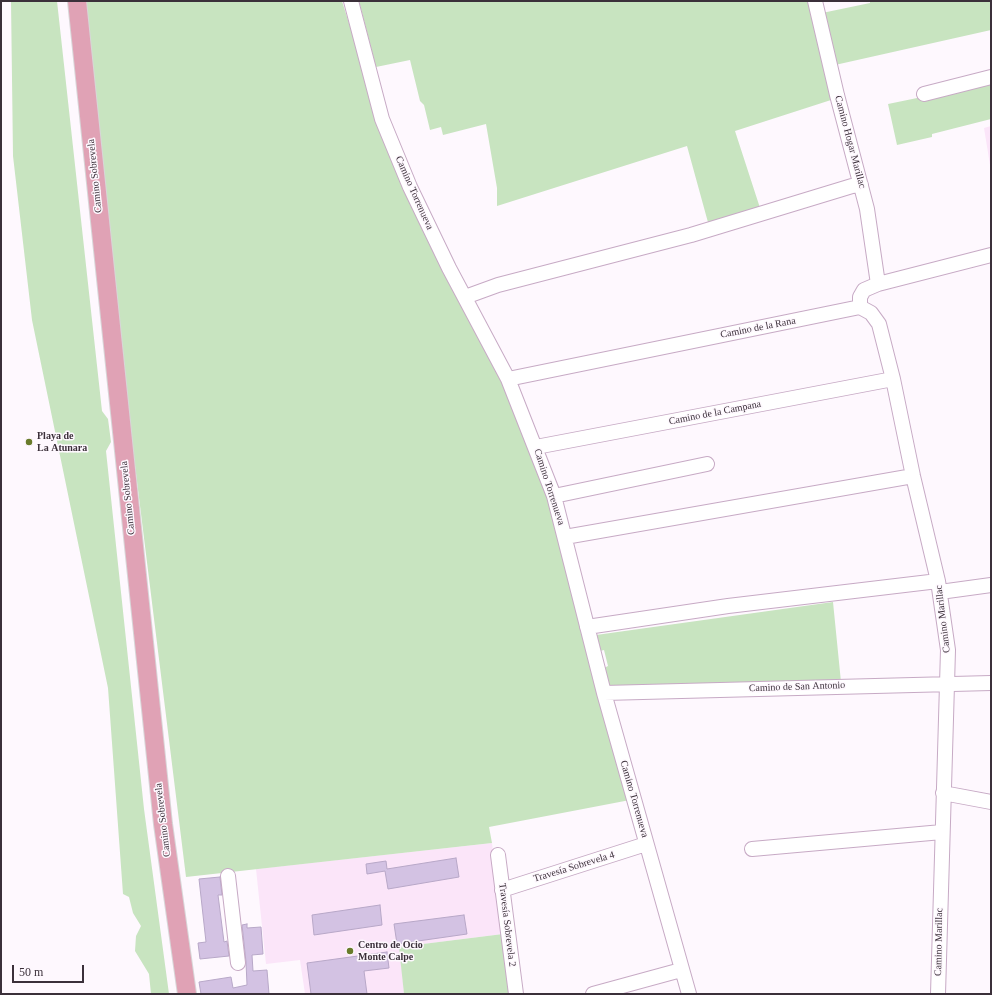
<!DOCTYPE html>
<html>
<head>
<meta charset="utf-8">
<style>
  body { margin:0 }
  #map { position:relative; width:992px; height:995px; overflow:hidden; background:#fef8fe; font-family:"Times New Roman",serif }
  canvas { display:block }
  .frame { position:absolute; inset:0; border:2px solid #3b303a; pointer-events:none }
  .scale { position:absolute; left:12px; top:965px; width:72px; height:18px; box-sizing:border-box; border:2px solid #3b303a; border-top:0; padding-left:5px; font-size:12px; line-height:14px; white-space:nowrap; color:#3b303a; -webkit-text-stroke:3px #fef8fe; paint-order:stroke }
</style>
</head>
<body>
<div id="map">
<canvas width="992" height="995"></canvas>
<div class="frame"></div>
<div class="scale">50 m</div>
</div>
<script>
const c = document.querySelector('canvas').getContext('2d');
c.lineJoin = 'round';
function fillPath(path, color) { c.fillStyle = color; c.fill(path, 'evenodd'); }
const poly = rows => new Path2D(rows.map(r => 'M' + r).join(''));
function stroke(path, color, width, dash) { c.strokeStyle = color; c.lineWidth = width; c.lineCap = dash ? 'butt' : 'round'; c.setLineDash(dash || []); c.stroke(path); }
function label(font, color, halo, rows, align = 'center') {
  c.font = font + ' "Times New Roman",serif'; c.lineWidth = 3; c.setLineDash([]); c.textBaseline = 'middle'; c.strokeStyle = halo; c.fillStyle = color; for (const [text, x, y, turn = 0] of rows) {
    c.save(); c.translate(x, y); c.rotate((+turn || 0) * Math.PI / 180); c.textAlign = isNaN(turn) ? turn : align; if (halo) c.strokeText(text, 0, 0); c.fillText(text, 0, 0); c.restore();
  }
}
fillPath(poly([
  [991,126,991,171,984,128],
  [492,843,503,934,400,947,404,994,305,994,300,960,266,964,256,869]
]), '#fbe5f9');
fillPath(poly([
  [11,1,57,1,102,411,108,419,111,442,106,451,144,809,169,994,151,994,149,974,135,951,136,936,141,926,133,913,129,897,123,894,108,688,32,320,13,156],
  [85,1,342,1,367,81,501,378,539,473,559,532,630,800,489,827,492,843,186,877,129,417],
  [359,1,808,1,831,100,735,131,761,211,709,226,687,146,497,206,497,188,486,124,443,135,441,127,430,130,424,105,420,101,410,60,376,67],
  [870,1,991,1,991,30,835,65,822,13,870,3],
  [991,84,991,119,932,134,932,137,897,145,888,104,922,97,923,101],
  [833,602,841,682,610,688,604,668,608,666,604,650,600,651,596,635],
  [503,934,512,994,404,994,399,947]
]), '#c8e4c0');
const building = poly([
  [456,858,459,877,388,889,385,871,367,874,366,864,386,861,387,869,456,858],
  [220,877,222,895,218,895,224,942,227,941,229,956,200,959,198,943,206,942,199,879,220,877],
  [380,905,382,925,314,935,312,915,380,905],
  [464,915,467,934,397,944,394,924,464,915],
  [247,924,247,928,261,927,263,954,252,955,253,971,267,970,269,994,201,994,199,982,231,977,233,988,247,985,246,962,242,925,247,924],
  [387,952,389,968,364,971,367,994,311,994,307,963,387,952]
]);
fillPath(building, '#d3c2e3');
stroke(building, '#b8a8c8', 1);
const minor = poly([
  [351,1,382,119,410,187,449,268,508,379,554,496,604,693,689,994],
  [815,1,837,95,867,209,878,284],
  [924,94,991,77],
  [465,297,498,285,691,235,852,186,861,185],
  [860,307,871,313,879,324,893,379,913,476,938,581,948,650,938,994],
  [860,307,860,297,864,290,878,284,991,255],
  [508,379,860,307],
  [536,447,893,379],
  [554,496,707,464],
  [565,537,913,476],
  [940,592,991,585],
  [587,627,728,606,938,581],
  [604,693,991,683],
  [943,793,991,802],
  [752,849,942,832],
  [498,855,516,994],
  [228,876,238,963],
  [502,890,646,844],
  [593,994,681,970]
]);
const major = poly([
  [77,1,163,824,187,994]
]);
stroke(minor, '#c7aac5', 16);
stroke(major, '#d8d6d8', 20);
stroke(minor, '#fff', 14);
stroke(major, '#e0a2b5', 18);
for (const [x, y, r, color] of [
  [29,442,4,"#697b2b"],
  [350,951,4,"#697b2b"]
]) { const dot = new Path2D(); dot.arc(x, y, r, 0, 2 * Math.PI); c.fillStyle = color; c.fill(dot); stroke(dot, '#fef8fe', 1.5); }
label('10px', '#3b303a', '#fef8fe', [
  ["Camino Hogar Marillac",850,142,75],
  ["Camino Sobrevela",95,176,-96],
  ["Camino Torrenueva",414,193,66],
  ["Camino de la Rana",758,328,-11],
  ["Camino de la Campana",715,413,-11],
  ["Camino Torrenueva",549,487,72],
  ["Camino Sobrevela",128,498,-96],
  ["Camino Marillac",943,619,-97],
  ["Camino de San Antonio",797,687,-2],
  ["Camino Torrenueva",634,799,74],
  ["Camino Sobrevela",163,820,-97],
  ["Travesía Sobrevela 4",574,867,-17],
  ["Travesía Sobrevela 2",507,925,83],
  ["Camino Marillac",939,942,-89]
]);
label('bold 10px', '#3b303a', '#fef8fe', [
  ["Playa de",37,436],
  ["La Atunara",37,448],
  ["Centro de Ocio",358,945],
  ["Monte Calpe",358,957]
], 'left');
</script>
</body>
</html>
